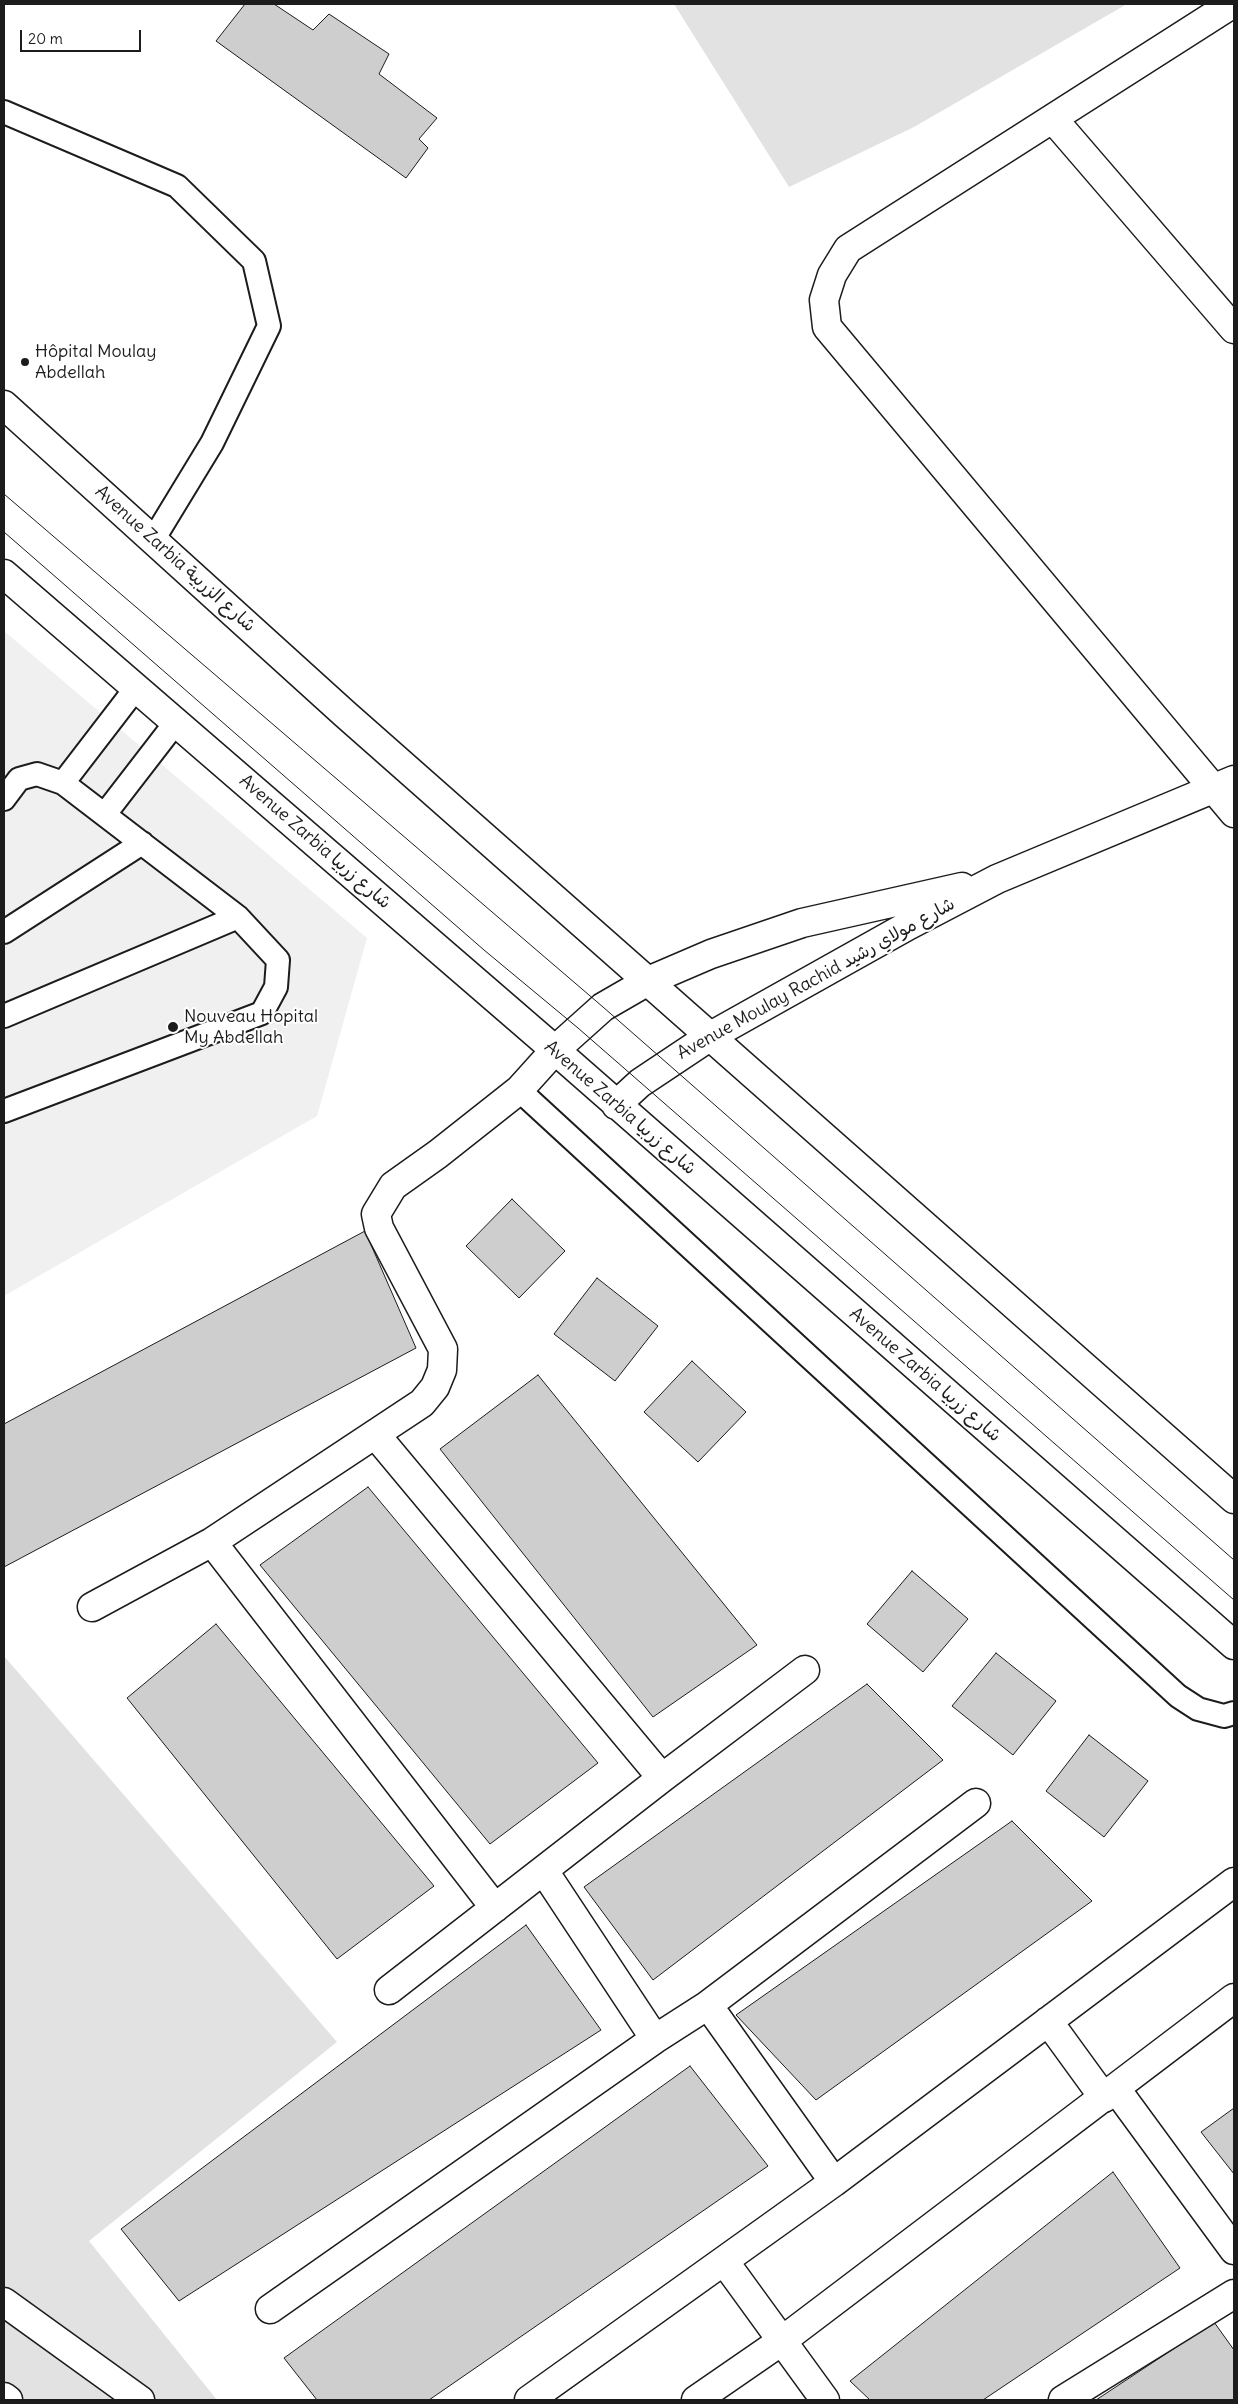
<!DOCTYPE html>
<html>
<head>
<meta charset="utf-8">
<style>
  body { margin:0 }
  #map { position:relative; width:1238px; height:2404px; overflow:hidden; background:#fff; font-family:Delius,sans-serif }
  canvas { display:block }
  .frame { position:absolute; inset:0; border:5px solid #1c1c1c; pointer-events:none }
  .scale { position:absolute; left:20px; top:30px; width:121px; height:22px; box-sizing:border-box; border:2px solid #1c1c1c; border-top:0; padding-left:6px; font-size:15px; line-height:18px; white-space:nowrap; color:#1c1c1c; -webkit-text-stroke:4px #fff; paint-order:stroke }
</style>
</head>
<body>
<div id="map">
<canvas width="1238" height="2404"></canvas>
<div class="frame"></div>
<div class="scale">20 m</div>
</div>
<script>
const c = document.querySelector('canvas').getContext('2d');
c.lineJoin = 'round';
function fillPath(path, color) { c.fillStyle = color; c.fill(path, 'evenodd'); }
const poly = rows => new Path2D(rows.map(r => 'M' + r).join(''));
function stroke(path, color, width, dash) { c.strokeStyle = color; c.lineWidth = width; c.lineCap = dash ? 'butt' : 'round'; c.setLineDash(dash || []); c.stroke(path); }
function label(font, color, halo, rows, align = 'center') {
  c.font = font + ' Delius,"Playpen Sans Arabic",sans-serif'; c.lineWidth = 4; c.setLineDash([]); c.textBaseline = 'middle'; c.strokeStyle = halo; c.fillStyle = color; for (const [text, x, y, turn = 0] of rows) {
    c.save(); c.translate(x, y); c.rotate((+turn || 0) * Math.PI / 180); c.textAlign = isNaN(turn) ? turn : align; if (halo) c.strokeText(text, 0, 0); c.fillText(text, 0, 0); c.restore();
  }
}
fillPath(poly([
  [4,631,367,938,317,1116,4,1296]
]), '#f0f0f0');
fillPath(poly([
  [674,4,1127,4,914,127,789,187],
  [4,1656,337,2042,89,2241,217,2400,4,2400]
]), '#e2e2e2');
const building = poly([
  [245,4,274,4,313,30,329,14,389,54,379,74,437,118,419,139,428,148,406,178,216,41,245,4],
  [512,1199,565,1251,519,1298,466,1246,512,1199],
  [365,1231,416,1348,4,1567,4,1424,365,1231],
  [597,1278,658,1326,615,1381,554,1334,597,1278],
  [692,1361,746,1412,698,1462,644,1412,692,1361],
  [538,1375,757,1645,653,1717,440,1449,538,1375],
  [368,1487,598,1763,490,1844,260,1565,368,1487],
  [912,1571,968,1619,923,1672,867,1624,912,1571],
  [216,1624,434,1886,337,1959,127,1698,216,1624],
  [996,1653,1056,1701,1013,1755,952,1706,996,1653],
  [867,1684,943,1760,653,1980,584,1887,867,1684],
  [1089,1735,1148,1781,1104,1837,1046,1791,1089,1735],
  [1012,1821,1092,1901,816,2100,736,2015,1012,1821],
  [526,1925,601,2030,179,2301,121,2229,526,1925],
  [690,2066,768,2166,429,2400,317,2400,284,2358,690,2066],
  [1234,2108,1234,2174,1201,2132,1234,2108],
  [1113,2172,1180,2268,983,2400,870,2400,850,2381,1113,2172],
  [1214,2322,1234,2350,1234,2400,1096,2400,1214,2322]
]);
fillPath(building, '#cecece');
stroke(building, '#1c1c1c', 1);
const lane = poly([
  [4,112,177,186,254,261,269,326,212,443,153,540],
  [63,783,136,688],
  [4,799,19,779,37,774,63,783,238,917,278,960,276,987,262,1013,4,1111],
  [105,814,176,722],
  [4,932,142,843],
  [4,1016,238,917],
  [519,1090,1178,1696,1198,1709,1224,1716,1234,1713]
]);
const street = poly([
  [1232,4,848,249,832,275,824,300,827,327,1234,813],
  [1053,119,1234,329],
  [375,1434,662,1778],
  [212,1542,495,1908],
  [92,1607,212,1542,422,1403,435,1387,442,1370,443,1349,379,1228,376,1214,393,1186,438,1154,519,1090,555,1050],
  [544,1871,655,2039],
  [389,1990,662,1778,805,1670],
  [1048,2021,1104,2098],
  [1116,2089,1234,2250],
  [834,2182,708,2005,976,1803],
  [724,2261,825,2400],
  [4,2302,140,2400],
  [270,2309,655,2039,708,2005],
  [4,2397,8,2400],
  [529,2400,834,2182,1234,1882],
  [696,2400,783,2340,1234,1998],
  [1063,2400,1234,2294]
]);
const secondary = poly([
  [4,405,345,714,1234,1499],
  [4,574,555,1050,1234,1645],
  [555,1050,603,1007,648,981,711,954,802,923,962,887],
  [616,1105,640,1083,709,1037,909,925,997,879,1234,780]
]);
stroke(lane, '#1c1c1c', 26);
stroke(street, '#1c1c1c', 31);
stroke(secondary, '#1c1c1c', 31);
stroke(lane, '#fff', 22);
stroke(street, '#fff', 28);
stroke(secondary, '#fff', 28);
stroke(poly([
  [4,494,603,1007,1234,1560],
  [4,532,484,950,578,1028,1234,1600]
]), '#1c1c1c', 1);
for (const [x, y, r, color] of [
  [25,362,5,"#1c1c1c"],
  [173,1027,6,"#1c1c1c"]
]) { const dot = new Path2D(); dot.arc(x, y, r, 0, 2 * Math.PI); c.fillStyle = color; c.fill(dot); stroke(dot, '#fff', 2); }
label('18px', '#1c1c1c', '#fff', [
  ["Hôpital Moulay",35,352],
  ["Abdellah",35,373],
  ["Nouveau Hopital",184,1017],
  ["My Abdellah",184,1038]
], 'left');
label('18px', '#1c1c1c', '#fff', [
  ["Avenue Zarbia شارع الزربية",175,559,42],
  ["Avenue Zarbia شارع زربيا",315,842,41],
  ["Avenue Moulay Rachid شارع مولاي رشيد",816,979,-29],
  ["Avenue Zarbia شارع زربيا",620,1108,41],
  ["Avenue Zarbia شارع زربيا",925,1375,41]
]);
</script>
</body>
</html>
